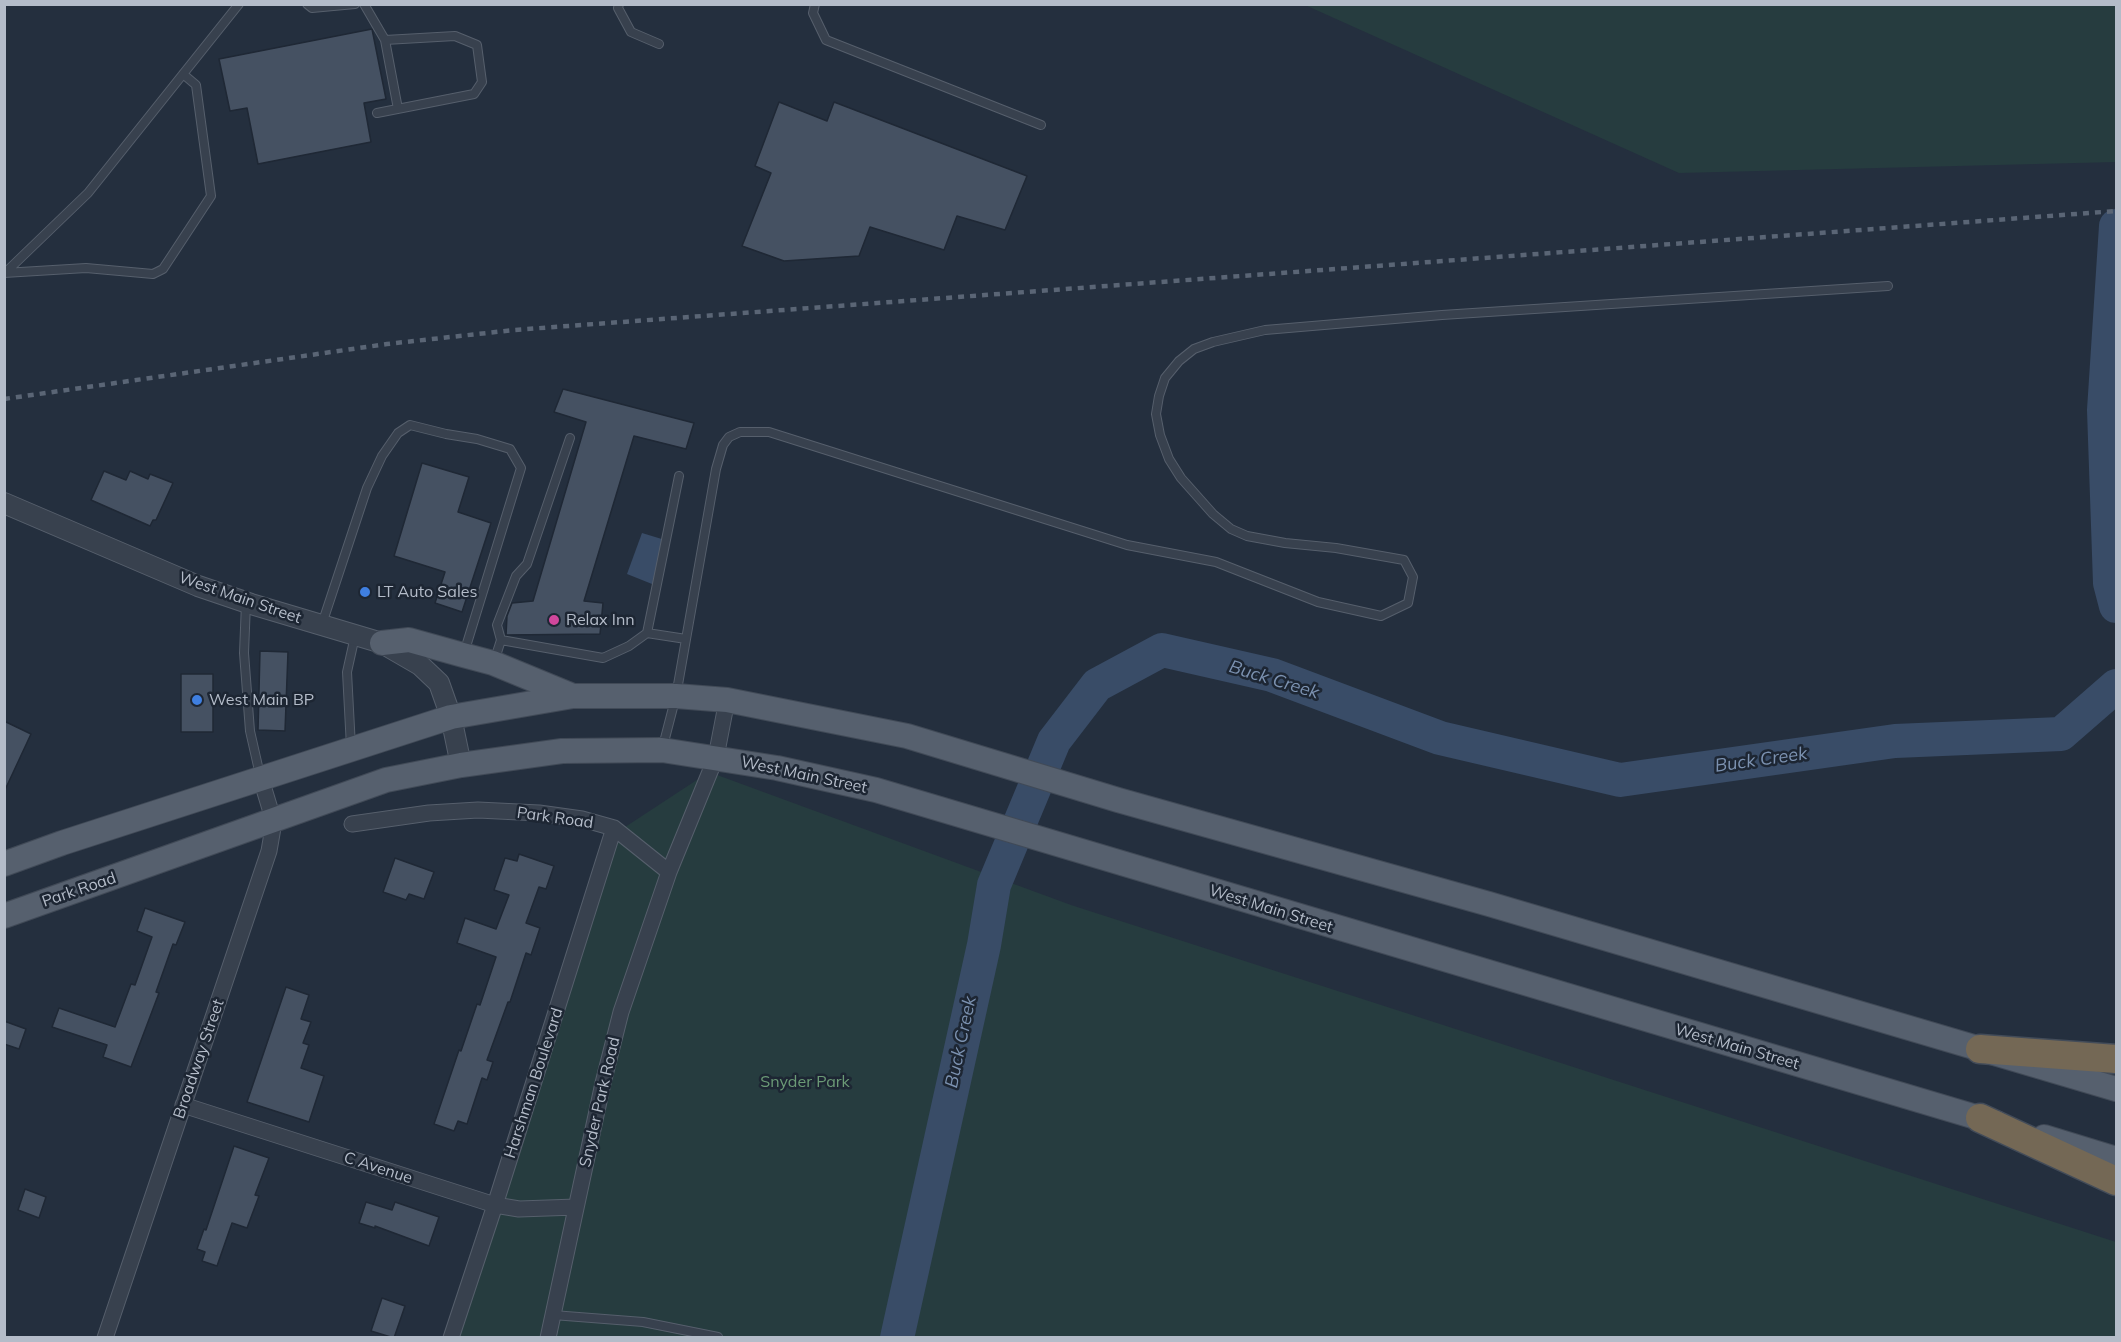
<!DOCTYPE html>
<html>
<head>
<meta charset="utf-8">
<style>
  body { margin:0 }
  #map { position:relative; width:2121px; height:1342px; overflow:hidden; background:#242f3e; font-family:Mulish,sans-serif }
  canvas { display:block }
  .frame { position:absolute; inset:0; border:6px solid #b4bcc9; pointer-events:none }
</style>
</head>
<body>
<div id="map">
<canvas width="2121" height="1342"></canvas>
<div class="frame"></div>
</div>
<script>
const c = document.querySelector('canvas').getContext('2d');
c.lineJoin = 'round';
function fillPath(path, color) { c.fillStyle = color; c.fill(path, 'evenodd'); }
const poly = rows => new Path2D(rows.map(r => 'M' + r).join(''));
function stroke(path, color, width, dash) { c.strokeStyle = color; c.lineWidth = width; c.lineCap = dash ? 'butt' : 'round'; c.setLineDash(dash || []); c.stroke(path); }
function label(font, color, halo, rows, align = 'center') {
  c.font = font + ' Mulish,sans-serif'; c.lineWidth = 5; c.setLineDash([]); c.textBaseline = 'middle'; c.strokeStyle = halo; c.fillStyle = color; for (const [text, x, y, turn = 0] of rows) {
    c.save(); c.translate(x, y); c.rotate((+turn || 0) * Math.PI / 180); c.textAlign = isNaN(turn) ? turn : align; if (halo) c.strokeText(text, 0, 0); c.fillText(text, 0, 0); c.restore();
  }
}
fillPath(poly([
  [1305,5,2116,5,2116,162,1679,173],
  [709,772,1071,905,2116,1242,2116,1337,451,1338,616,833]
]), '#263c3f');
fillPath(poly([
  [642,533,665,540,657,586,627,574]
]), '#394c67');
stroke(poly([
  [2116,226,2104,410,2110,583,2116,606],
  [897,1338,984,945,994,885,1054,741,1097,685,1162,650,1272,675,1440,738,1620,780,1895,741,2061,734,2116,686]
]), '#394c67', 34);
const building = poly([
  [372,29,386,99,364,103,371,142,258,164,247,108,230,111,219,59,372,29],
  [779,102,827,121,834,102,1027,176,1005,230,957,216,944,250,870,227,859,256,784,261,742,246,771,173,755,166,779,102],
  [563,389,694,423,686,449,634,436,584,601,603,603,600,634,506,635,507,616,512,603,533,601,586,422,554,412,563,389],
  [422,463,469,477,458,512,491,523,462,612,435,603,445,572,394,556,422,463],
  [104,471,126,480,130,471,148,479,150,474,173,483,156,520,153,520,150,526,91,500,104,471],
  [260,651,288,652,285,731,258,730,260,651],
  [181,674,213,674,213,732,181,732,181,674],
  [4,721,31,734,4,792,4,721],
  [519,854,554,866,546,889,539,887,526,923,540,928,531,955,526,953,510,1002,508,1002,487,1060,493,1062,487,1080,482,1078,467,1124,458,1121,454,1131,434,1124,459,1050,461,1051,477,1004,480,1005,496,957,457,943,465,918,496,929,509,895,494,890,505,858,517,861,519,854],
  [395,858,434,872,424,899,409,894,406,900,383,892,395,858],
  [145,908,185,922,176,945,173,944,156,992,159,993,131,1067,103,1057,107,1045,52,1027,59,1008,115,1027,131,984,135,985,152,937,137,931,145,908],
  [286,987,309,995,301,1019,311,1022,303,1043,309,1045,301,1068,324,1076,309,1122,247,1102,286,987],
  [4,1021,26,1029,19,1049,4,1044,4,1021],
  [234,1146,269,1158,255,1195,259,1196,247,1228,232,1223,217,1266,202,1261,205,1252,197,1249,204,1229,206,1230,234,1146],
  [25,1189,46,1197,39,1218,18,1210,25,1189],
  [366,1202,392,1210,395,1202,439,1217,429,1246,375,1226,375,1228,359,1223,366,1202],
  [382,1298,405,1306,394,1338,371,1331,382,1298]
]);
fillPath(building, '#455162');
stroke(building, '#1f2835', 1.5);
const service = poly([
  [307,4,312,8,355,4],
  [364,4,385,40,455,36,477,45,482,82,474,94,377,113],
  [619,4,618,8,631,32,659,44],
  [815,4,813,13,826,40,1041,125],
  [385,40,398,109],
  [7,271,88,193,239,4],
  [4,273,86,268,153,274,163,269,211,196,196,85,183,74],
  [246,603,244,653,250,731,260,775],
  [322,624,367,488,382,456,398,433,410,425,446,434,477,439,510,449,521,468,464,653],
  [647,633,679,476],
  [501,640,497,625,516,576,527,564,570,438],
  [494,662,501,640,603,658,629,646,647,633,686,639],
  [663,746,676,696,716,469,723,445,729,437,740,432,769,432,1127,545,1216,562,1318,602,1381,616,1408,603,1413,577,1404,560,1336,548,1285,543,1247,536,1231,529,1213,514,1181,478,1169,459,1160,435,1156,414,1159,396,1165,378,1179,361,1194,349,1213,342,1265,330,1442,315,1888,286],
  [351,747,347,672,355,636],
  [553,1315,643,1322,718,1337]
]);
const minor = poly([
  [352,824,429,813,478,810,539,813,582,819,614,828,669,872],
  [183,1105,495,1205,519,1209,576,1207],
  [105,1338,269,851,274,822,261,779],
  [451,1338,495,1205,614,828],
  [548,1338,603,1083,621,1012,669,872,716,757,727,700]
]);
const tertiary = poly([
  [4,503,198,586,251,604,382,643,420,665,439,683,451,717,461,765]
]);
const primary = poly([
  [382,643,409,640,463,655,493,663,573,696],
  [4,864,62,843,451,717,573,696,676,696,727,700,907,736,1118,800,1489,904,2116,1089],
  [4,916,386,780,461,765,562,751,662,750,777,768,876,790,1996,1123],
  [2044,1137,2116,1159]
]);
const motorway = poly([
  [1980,1049,2116,1059],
  [1980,1118,2116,1181]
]);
stroke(service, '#565f6c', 10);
stroke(minor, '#565f6c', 17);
stroke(tertiary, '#565f6c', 22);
stroke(primary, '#414a57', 26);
stroke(motorway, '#434c59', 31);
stroke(service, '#38414e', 8);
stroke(minor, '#38414e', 15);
stroke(tertiary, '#38414e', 20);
stroke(primary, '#56606e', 24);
stroke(motorway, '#746855', 28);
stroke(poly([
  [4,399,387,344,514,330,2116,211]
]), '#5a6575', 4.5, [6, 6]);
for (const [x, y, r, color] of [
  [365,592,6,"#3f7fe0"],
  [554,620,6,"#d1479c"],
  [197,700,6,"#3f7fe0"]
]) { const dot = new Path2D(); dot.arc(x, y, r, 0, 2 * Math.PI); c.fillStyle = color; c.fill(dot); stroke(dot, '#1d2633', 2); }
label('16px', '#b4bcc9', '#1d2633', [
  ["LT Auto Sales",377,592],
  ["Relax Inn",566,620],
  ["West Main BP",209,700]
], 'left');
label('16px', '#b4bcc9', '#1d2633', [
  ["West Main Street",240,598,19],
  ["West Main Street",804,775,12],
  ["Park Road",555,818,8],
  ["Park Road",79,890,-19],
  ["West Main Street",1271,909,17],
  ["West Main Street",1737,1047,16],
  ["Broadway Street",199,1059,-71],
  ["Harshman Boulevard",534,1083,-72],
  ["Snyder Park Road",600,1102,-77],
  ["C Avenue",378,1168,18]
]);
label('16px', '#6b9a76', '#1d2633', [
  ["Snyder Park",805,1082]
]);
label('italic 18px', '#7c92b1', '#1d2633', [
  ["Buck Creek",1274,680,17],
  ["Buck Creek",1761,760,-8],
  ["Buck Creek",961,1042,-78]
]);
</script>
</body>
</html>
